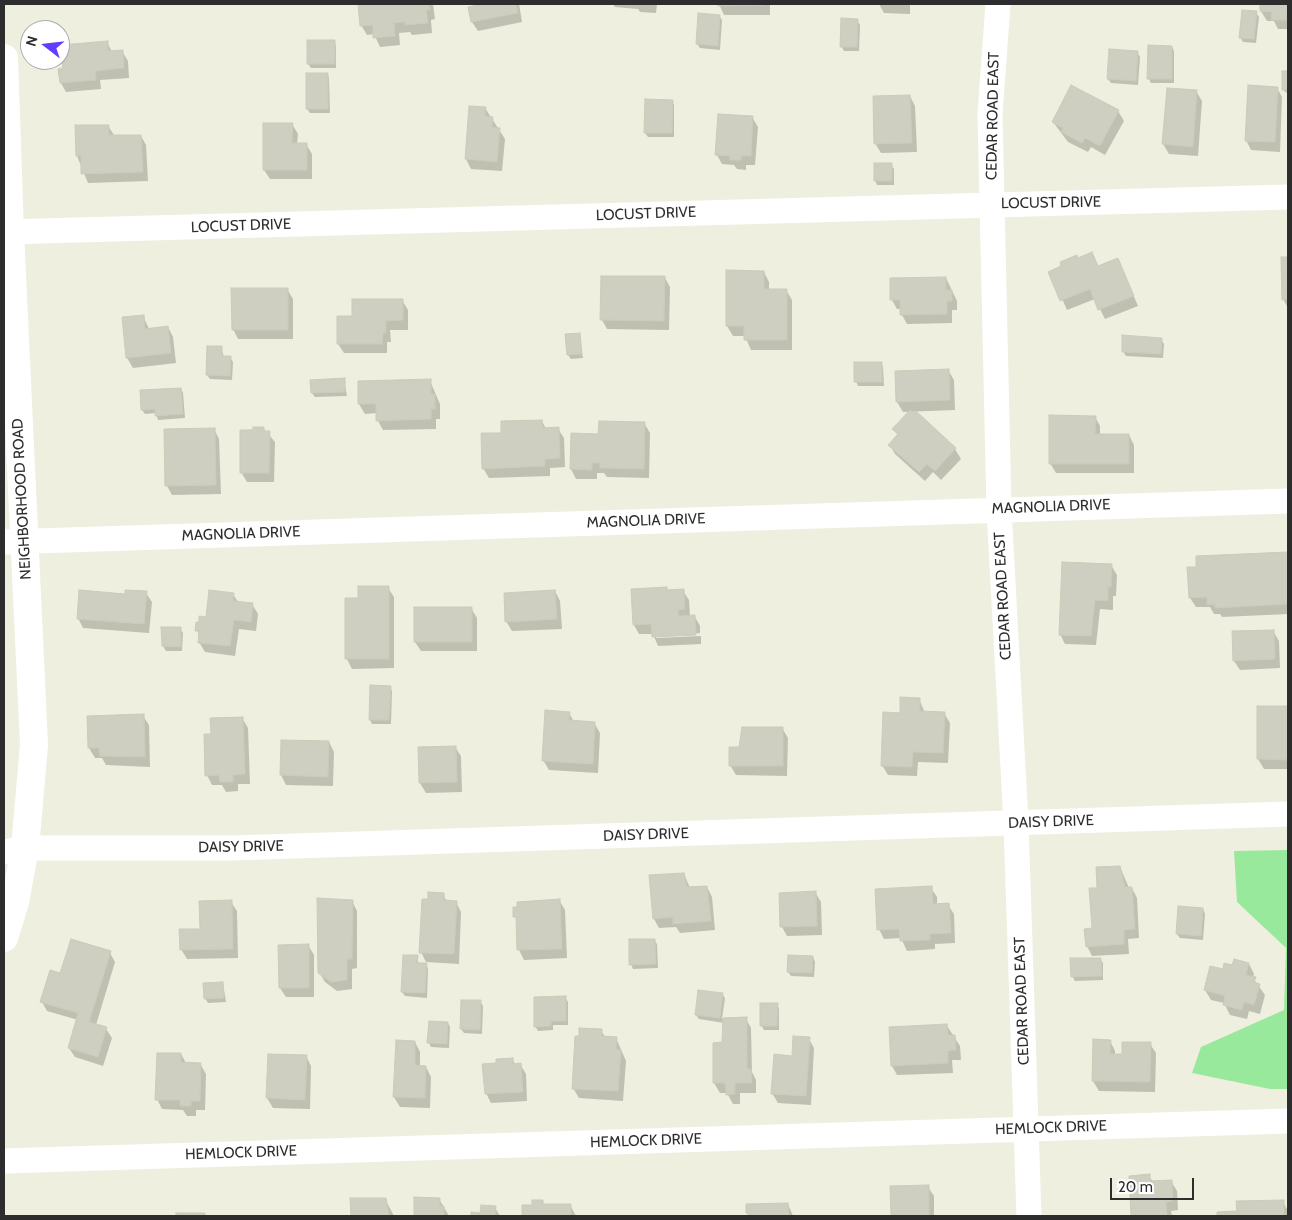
<!DOCTYPE html>
<html>
<head>
<meta charset="utf-8">
<style>
  body { margin:0 }
  #map { position:relative; width:1292px; height:1220px; overflow:hidden; background:#efefdf; font-family:Cabin,sans-serif }
  canvas { display:block }
  .frame { position:absolute; inset:0; border:5px solid #2d2d2d; pointer-events:none }
  .north { position:absolute; left:20px; top:20px; width:50px; height:50px; box-sizing:border-box; background:#fff; border:1px solid #ababab; border-radius:50%; rotate:286deg; font-size:14px; font-weight:700; line-height:20px; text-align:center; color:#2d2d2d }
  .north::after { content:''; display:block; margin:auto; width:18px; height:22px; background:#633cff; clip-path:polygon(50% 0,100% 100%,50% 72%,0 100%) }
  .scale { position:absolute; left:1110px; top:1178px; width:84px; height:22px; box-sizing:border-box; border:2px solid #2d2d2d; border-top:0; padding-left:6px; font-size:15px; line-height:18px; white-space:nowrap; color:#2d2d2d; -webkit-text-stroke:4px #fff; paint-order:stroke }
</style>
</head>
<body>
<div id="map">
<canvas width="1292" height="1220"></canvas>
<div class="frame"></div>
<div class="north">N</div>
<div class="scale">20 m</div>
</div>
<script>
const c = document.querySelector('canvas').getContext('2d');
c.lineJoin = 'round';
function fillPath(path, color) { c.fillStyle = color; c.fill(path, 'evenodd'); }
const poly = rows => new Path2D(rows.map(r => 'M' + r).join(''));
function stroke(path, color, width, dash) { c.strokeStyle = color; c.lineWidth = width; c.lineCap = dash ? 'butt' : 'round'; c.setLineDash(dash || []); c.stroke(path); }
function label(font, color, halo, rows, align = 'center') {
  c.font = font + ' Cabin,sans-serif'; c.lineWidth = 5; c.setLineDash([]); c.textBaseline = 'middle'; c.strokeStyle = halo; c.fillStyle = color; for (const [text, x, y, turn = 0] of rows) {
    c.save(); c.translate(x, y); c.rotate((+turn || 0) * Math.PI / 180); c.textAlign = isNaN(turn) ? turn : align; if (halo) c.strokeText(text, 0, 0); c.fillText(text, 0, 0); c.restore();
  }
}
fillPath(poly([
  [1288,850,1288,1089,1270,1089,1192,1073,1201,1047,1284,1010,1286,948,1237,902,1234,851]
]), '#98e99b');
fillPath(poly([
  [360,4,433,4,435,19,431,20,432,33,412,35,410,32,399,33,400,45,380,47,374,34,367,35,361,25],
  [484,4,519,4,522,22,478,31,472,22],
  [613,4,657,4,656,13,640,12,638,9,615,7],
  [719,4,770,4,770,15,724,15],
  [879,4,910,4,910,14,884,13],
  [1261,4,1288,4,1288,29,1278,29,1274,21,1267,21,1261,11],
  [1256,13,1259,17,1256,43,1243,42,1240,37],
  [719,16,722,20,720,50,700,48,697,44],
  [857,20,860,25,859,51,844,51,841,46],
  [334,41,336,46,336,68,311,68,308,64],
  [107,42,112,52,122,51,128,61,129,78,100,80,101,89,66,92,61,83,64,69],
  [1172,47,1174,51,1174,83,1151,83,1149,79],
  [1137,52,1140,57,1138,85,1111,83,1108,79],
  [1283,72,1288,72,1288,94,1283,90],
  [327,74,329,78,330,113,310,113,307,109],
  [1277,88,1282,97,1280,152,1251,150,1246,140],
  [1196,91,1202,101,1198,156,1169,154,1163,144],
  [910,96,915,106,917,152,881,153,875,143],
  [672,101,674,105,674,137,648,137,645,133],
  [470,107,485,108,505,139,502,171,471,169,466,159],
  [1118,111,1124,121,1105,155,1091,147,1088,152,1068,142,1053,122],
  [752,117,758,127,755,165,746,165,746,170,737,169,734,165,722,164,717,155],
  [292,124,298,134,297,144,306,144,312,154,312,179,270,179,264,170],
  [108,126,114,135,141,136,146,145,148,181,88,183,77,156],
  [891,165,894,169,894,185,877,185,875,180],
  [1092,254,1099,267,1118,259,1138,306,1105,319,1095,299,1067,310,1050,272],
  [1282,258,1288,258,1288,308,1283,299],
  [764,272,769,282,769,291,786,290,792,300,792,350,751,350,745,336,733,336,727,326],
  [665,278,670,287,669,330,607,329,602,320],
  [946,278,957,301,957,310,952,310,952,323,907,324,902,315,901,309,897,309,892,300],
  [287,289,293,299,293,339,238,339,233,329],
  [402,300,408,310,408,330,390,330,391,342,387,342,387,353,344,353,338,344,353,317],
  [143,316,149,329,168,327,173,337,176,363,133,368,127,358,123,318],
  [579,335,583,358,571,359,568,355],
  [1161,339,1164,344,1163,358,1126,356,1123,351],
  [221,347,224,357,230,357,233,362,232,380,210,379,207,375],
  [881,363,883,367,884,386,858,386,856,381],
  [948,370,954,380,955,410,903,412,897,402,896,373],
  [344,380,347,396,315,397,312,393],
  [430,381,440,404,440,419,436,419,436,429,383,430,378,421,377,413,365,414,359,404,359,383],
  [181,389,183,393,185,418,158,420,156,413,145,414,142,410],
  [916,413,955,449,961,459,941,480,933,472,925,481,895,454,890,445,898,436,894,429],
  [1095,417,1100,426,1100,435,1129,435,1134,445,1134,473,1056,473,1050,463],
  [542,421,546,429,558,429,564,438,565,467,550,468,550,476,489,478,483,468,502,434],
  [644,423,650,433,649,478,607,477,604,473,597,473,597,479,576,479,571,469,600,435],
  [263,428,275,442,274,482,247,482,241,472,241,431],
  [214,429,219,439,221,494,172,495,167,486],
  [1288,553,1288,614,1222,617,1220,614,1214,614,1210,607,1196,607,1190,598,1198,568,1197,557],
  [1111,565,1117,575,1116,596,1113,596,1113,610,1100,609,1096,645,1065,644,1060,634],
  [388,588,394,597,394,668,352,669,347,659,346,599,360,599],
  [555,591,560,601,562,629,512,631,506,621],
  [668,591,683,591,689,600,690,617,695,617,700,626,700,633,656,636,656,638,701,636,701,644,658,646,653,634,639,634,634,625],
  [146,593,152,602,149,633,83,628,78,618,126,595],
  [233,594,238,602,252,604,258,614,256,631,239,629,235,656,205,652,199,642,200,636,197,630],
  [471,608,477,618,477,651,421,651,415,642],
  [180,628,183,633,182,651,166,651,163,646],
  [1273,631,1279,641,1280,668,1240,670,1234,661],
  [390,687,392,691,391,724,372,724,370,720],
  [919,699,925,713,944,713,950,723,948,763,918,762,917,776,888,775,882,765],
  [1259,707,1288,708,1288,769,1264,769,1258,759],
  [569,713,574,722,594,723,600,733,598,773,549,770,543,760],
  [143,716,149,725,150,767,106,765,102,758,95,758,89,748],
  [242,718,248,728,250,784,238,784,238,791,226,792,222,785,212,785,207,775,212,735],
  [782,728,788,738,787,776,736,775,730,765,740,748],
  [282,741,329,742,334,752,333,786,286,785,281,775],
  [455,747,461,756,462,792,426,793,420,783],
  [1120,867,1129,888,1132,888,1137,898,1139,938,1128,939,1129,954,1092,956,1087,946,1093,929,1098,889],
  [684,874,690,888,707,887,712,897,715,930,680,933,676,927,659,928,654,919],
  [931,888,937,897,937,905,948,905,954,914,955,943,935,944,935,949,907,951,901,938,884,939,879,929],
  [815,892,821,902,822,935,787,936,782,927],
  [443,894,447,902,456,902,461,912,459,964,426,962,421,952,429,901],
  [559,900,565,910,567,958,524,960,519,950,518,922,515,916],
  [352,901,357,911,357,968,352,969,352,989,337,991,325,982,319,972],
  [231,902,237,911,238,958,187,959,181,949],
  [1203,909,1205,914,1203,940,1180,938,1177,934],
  [654,940,657,944,658,968,633,969,631,964],
  [308,945,314,955,314,997,286,997,280,988],
  [110,953,115,962,96,1025,106,1029,112,1038,103,1066,75,1057,69,1048,78,1020,47,1011,42,1002,61,975],
  [417,957,419,964,426,964,428,969,427,998,405,996,402,992],
  [813,957,815,962,814,977,791,976,788,972],
  [1100,959,1103,963,1103,980,1075,981,1072,976],
  [1249,964,1254,974,1253,978,1265,995,1260,1014,1249,1011,1247,1019,1230,1015,1224,1003,1211,1000,1205,990,1224,971],
  [223,984,226,1002,208,1003,205,998],
  [722,994,725,998,722,1019,746,1019,751,1028,752,1072,756,1080,756,1093,740,1093,740,1104,733,1104,727,1093,720,1093,714,1083,714,1044,724,1044,724,1023,699,1019,696,1015],
  [565,998,568,1002,568,1025,553,1025,553,1030,538,1031,535,1026],
  [480,1001,483,1006,482,1034,464,1033,461,1029],
  [777,1004,779,1009,779,1030,764,1030,761,1025],
  [448,1023,450,1027,449,1048,431,1047,429,1043],
  [947,1026,960,1046,961,1060,952,1060,953,1073,897,1075,892,1066],
  [601,1030,605,1037,616,1038,626,1061,623,1101,579,1098,573,1088],
  [809,1039,814,1048,811,1105,778,1103,772,1093,793,1057],
  [1110,1041,1115,1051,1115,1055,1123,1056,1150,1044,1156,1053,1155,1092,1099,1091,1093,1081],
  [415,1042,420,1052,420,1067,426,1067,431,1077,430,1108,400,1107,394,1097],
  [181,1054,186,1063,200,1064,206,1074,205,1110,196,1110,196,1116,187,1116,183,1110,162,1109,157,1099],
  [306,1056,311,1066,310,1109,273,1108,267,1098],
  [512,1059,516,1065,520,1064,526,1074,527,1101,491,1103,486,1093,497,1065],
  [1149,1176,1153,1182,1171,1181,1177,1191,1178,1210,1171,1211,1172,1216,1132,1216,1130,1177],
  [891,1187,928,1187,934,1196,934,1216,892,1216],
  [416,1198,439,1199,449,1216,415,1216],
  [385,1199,394,1216,352,1216,352,1200],
  [542,1201,544,1205,570,1205,576,1216,523,1216,523,1206,533,1206],
  [1283,1202,1288,1211,1288,1216,1218,1216,1218,1213,1238,1213],
  [788,1204,793,1216,749,1216,747,1205],
  [495,1208,500,1216,472,1216,472,1214,481,1214]
]), '#0003');
const building = poly([
  [358,4,429,4,430,10,426,10,428,23,405,25,405,22,394,23,395,36,373,38,373,25,360,26,358,4],
  [483,4,516,4,518,13,471,22,468,7,483,4],
  [718,4,765,4,765,5,718,6,718,4],
  [1260,4,1288,4,1287,20,1271,20,1272,12,1260,11,1260,4],
  [1242,10,1257,11,1254,39,1239,38,1242,10],
  [698,13,720,15,718,46,696,44,698,13],
  [841,18,858,19,857,47,840,47,841,18],
  [307,40,335,40,335,64,307,64,307,40],
  [108,41,108,51,123,50,124,68,95,71,96,80,60,83,58,69,63,68,61,45,108,41],
  [1148,45,1172,46,1172,79,1147,79,1148,45],
  [1109,49,1138,51,1136,81,1107,79,1109,49],
  [1282,71,1288,71,1288,90,1282,90,1282,71],
  [306,73,328,73,328,109,306,109,306,73],
  [1071,85,1119,110,1100,146,1085,138,1082,143,1061,132,1063,128,1052,122,1071,85],
  [1248,85,1278,87,1275,142,1245,141,1248,85],
  [1167,88,1197,90,1193,147,1162,144,1167,88],
  [910,95,912,143,874,144,873,96,910,95],
  [645,99,673,100,672,133,644,133,645,99],
  [469,106,486,107,485,116,493,117,492,127,500,128,497,162,465,159,469,106],
  [718,114,753,116,751,156,741,156,741,160,730,160,730,156,715,155,718,114],
  [263,123,293,123,292,143,307,143,307,170,263,170,263,123],
  [75,125,109,125,109,135,141,135,143,172,81,174,81,156,76,156,75,125],
  [874,163,892,163,892,181,874,181,874,163],
  [1092,252,1098,266,1118,258,1134,296,1098,310,1090,289,1060,301,1048,272,1061,266,1060,262,1077,255,1078,258,1092,252],
  [1281,257,1288,257,1288,299,1282,300,1281,257],
  [726,270,764,271,764,289,787,289,787,340,744,340,744,326,726,326,726,270],
  [601,276,665,276,664,321,600,320,601,276],
  [946,277,946,290,952,290,952,301,947,301,947,314,900,315,900,300,890,300,890,278,946,277],
  [231,288,288,288,288,330,232,330,231,288],
  [352,299,403,299,403,320,386,321,386,333,383,333,382,344,337,344,337,316,352,316,352,299],
  [144,315,145,329,168,326,171,353,126,358,122,317,144,315],
  [580,333,582,354,567,355,565,334,580,333],
  [1122,335,1162,338,1161,354,1122,352,1122,335],
  [207,346,222,346,222,356,231,356,230,376,206,375,207,346],
  [854,362,882,362,882,382,854,382,854,362],
  [949,369,950,400,896,402,895,371,949,369],
  [345,378,345,392,311,393,310,380,345,378],
  [431,379,431,394,435,394,435,409,431,409,431,419,376,421,376,404,358,404,358,381,431,379],
  [181,388,183,414,155,416,155,409,141,410,140,390,181,388],
  [910,410,914,413,916,411,956,448,935,471,927,464,919,472,888,445,898,434,892,429,910,410],
  [1049,415,1096,416,1095,434,1129,434,1129,464,1049,464,1049,415],
  [542,420,543,428,559,427,560,458,545,459,545,466,482,469,481,433,501,433,501,421,542,420],
  [599,421,645,422,644,469,600,468,600,463,592,463,592,470,570,469,571,433,598,434,599,421],
  [253,427,264,427,264,431,270,431,269,473,240,473,240,430,253,430,253,427],
  [215,428,216,485,165,486,164,429,215,428],
  [1288,552,1288,604,1215,608,1215,604,1207,605,1207,597,1189,598,1187,567,1196,567,1196,556,1288,552],
  [1062,562,1112,564,1111,587,1108,587,1108,601,1095,600,1091,636,1059,635,1062,562],
  [358,586,389,586,389,659,345,659,345,598,358,598,358,586],
  [667,587,667,590,684,589,685,609,678,610,679,616,695,615,696,635,652,637,651,624,633,625,631,589,667,587],
  [79,590,125,594,125,590,147,591,144,624,77,619,79,590],
  [209,590,234,593,233,601,253,603,251,622,234,620,230,646,198,643,199,631,195,631,196,622,199,622,199,616,206,617,209,590],
  [555,590,557,619,505,622,504,593,555,590],
  [414,607,472,607,472,642,414,642,414,607],
  [161,627,181,627,181,647,162,646,161,627],
  [1274,630,1275,659,1233,661,1232,631,1274,630],
  [370,685,391,686,389,720,369,720,370,685],
  [900,697,920,698,920,711,945,712,943,753,913,752,912,767,881,766,883,712,900,713,900,697],
  [1257,706,1288,706,1288,760,1257,759,1257,706],
  [545,710,570,712,569,720,595,722,593,764,542,761,545,710],
  [144,714,145,757,100,756,99,748,88,748,87,716,144,714],
  [243,717,245,774,233,775,233,782,220,782,219,775,205,776,204,734,211,734,210,718,243,717],
  [742,727,783,727,783,766,729,766,729,747,739,747,742,727],
  [281,740,329,741,328,777,280,775,281,740],
  [456,746,457,782,419,783,418,747,456,746],
  [1120,866,1125,887,1132,887,1135,929,1124,930,1124,944,1086,947,1084,929,1092,928,1089,888,1097,888,1096,867,1120,866],
  [684,873,687,887,707,886,711,921,673,924,673,917,653,919,649,875,684,873],
  [932,886,933,904,949,903,951,933,930,934,930,940,900,941,899,929,877,930,875,889,932,886],
  [816,891,817,926,780,927,779,893,816,891],
  [428,892,444,893,444,900,457,901,454,954,419,953,422,899,428,899,428,892],
  [317,898,353,900,352,959,347,959,347,980,331,982,318,973,317,898],
  [560,899,562,949,517,950,516,917,513,917,513,907,517,907,517,902,560,899],
  [232,900,233,949,180,950,179,929,200,929,199,901,232,900],
  [1178,906,1203,908,1201,936,1176,934,1178,906],
  [71,939,111,951,89,1022,107,1027,98,1057,68,1048,78,1013,40,1002,50,970,60,973,71,939],
  [629,939,655,939,656,964,629,965,629,939],
  [309,944,309,988,279,988,278,945,309,944],
  [403,955,418,955,417,963,427,963,425,993,401,992,403,955],
  [788,955,813,956,812,973,787,972,788,955],
  [1070,958,1101,958,1102,976,1071,977,1070,958],
  [1234,959,1249,963,1246,975,1256,977,1254,982,1260,984,1254,1005,1244,1002,1242,1010,1223,1005,1225,996,1204,990,1210,966,1223,969,1224,963,1232,965,1234,959],
  [223,982,224,998,204,999,203,983,223,982],
  [698,990,723,993,720,1018,695,1015,698,990],
  [566,996,566,1021,551,1021,551,1026,534,1027,534,997,566,996],
  [461,1000,481,1000,480,1030,460,1029,461,1000],
  [760,1003,778,1003,777,1026,760,1026,760,1003],
  [747,1017,747,1069,751,1069,752,1083,735,1083,735,1094,726,1095,725,1083,713,1083,713,1043,722,1042,723,1018,747,1017],
  [429,1021,448,1022,447,1044,427,1043,429,1021],
  [947,1024,948,1035,955,1035,956,1050,948,1051,948,1063,891,1066,889,1027,947,1024],
  [579,1028,602,1029,602,1036,617,1037,616,1049,621,1050,618,1091,572,1089,575,1036,579,1036,579,1028],
  [793,1036,810,1037,806,1096,771,1094,774,1054,792,1056,793,1036],
  [1093,1039,1111,1040,1110,1054,1122,1054,1122,1042,1151,1042,1150,1082,1092,1081,1093,1039],
  [396,1040,415,1041,415,1065,426,1066,425,1098,393,1097,396,1040],
  [157,1053,181,1053,181,1062,201,1063,200,1101,191,1101,191,1106,180,1106,180,1100,155,1100,157,1053],
  [268,1054,307,1055,305,1100,266,1098,268,1054],
  [513,1058,513,1064,521,1063,523,1092,485,1094,482,1064,496,1063,496,1059,513,1058],
  [1150,1174,1150,1181,1172,1180,1173,1201,1166,1202,1167,1216,1131,1216,1129,1176,1150,1174],
  [929,1185,929,1216,891,1216,890,1186,929,1185],
  [414,1197,440,1198,440,1206,444,1206,444,1216,414,1216,414,1197],
  [350,1198,386,1198,389,1216,351,1216,350,1198],
  [532,1200,543,1200,543,1204,571,1204,571,1216,522,1216,522,1205,532,1205,532,1200],
  [1284,1200,1284,1216,1217,1216,1217,1212,1237,1211,1236,1201,1284,1200],
  [788,1203,789,1216,748,1216,748,1213,746,1213,746,1204,788,1203],
  [481,1205,496,1206,495,1216,471,1216,471,1212,480,1213,481,1205],
  [176,1213,205,1213,205,1216,176,1216,176,1213]
]);
fillPath(building, '#cecec1');
stroke(building, '#cbcbb8', 1);
stroke(poly([
  [998,4,990,114,999,509,1016,823,1029,1216],
  [4,232,1288,197],
  [4,542,1288,501],
  [4,852,25,848,233,848,1288,814],
  [4,1161,1288,1121]
]), '#fff', 25);
stroke(poly([
  [4,58,10,232,34,745,25,848,15,902,4,938]
]), '#fff', 28);
label('15px', '#2d2d2d', '#fff', [
  ["CEDAR ROAD EAST",993,116,-89],
  ["LOCUST DRIVE",1051,203,-1],
  ["LOCUST DRIVE",646,214,-2],
  ["LOCUST DRIVE",241,226,-2],
  ["NEIGHBORHOOD ROAD",22,499,-93],
  ["MAGNOLIA DRIVE",1051,507,-2],
  ["MAGNOLIA DRIVE",646,521,-2],
  ["MAGNOLIA DRIVE",241,534,-2],
  ["CEDAR ROAD EAST",1003,596,-93],
  ["DAISY DRIVE",1051,822,-2],
  ["DAISY DRIVE",646,835,-2],
  ["DAISY DRIVE",241,847,-1],
  ["CEDAR ROAD EAST",1022,1001,-92],
  ["HEMLOCK DRIVE",1051,1128,-2],
  ["HEMLOCK DRIVE",646,1141,-2],
  ["HEMLOCK DRIVE",241,1153,-2]
]);
</script>
</body>
</html>
